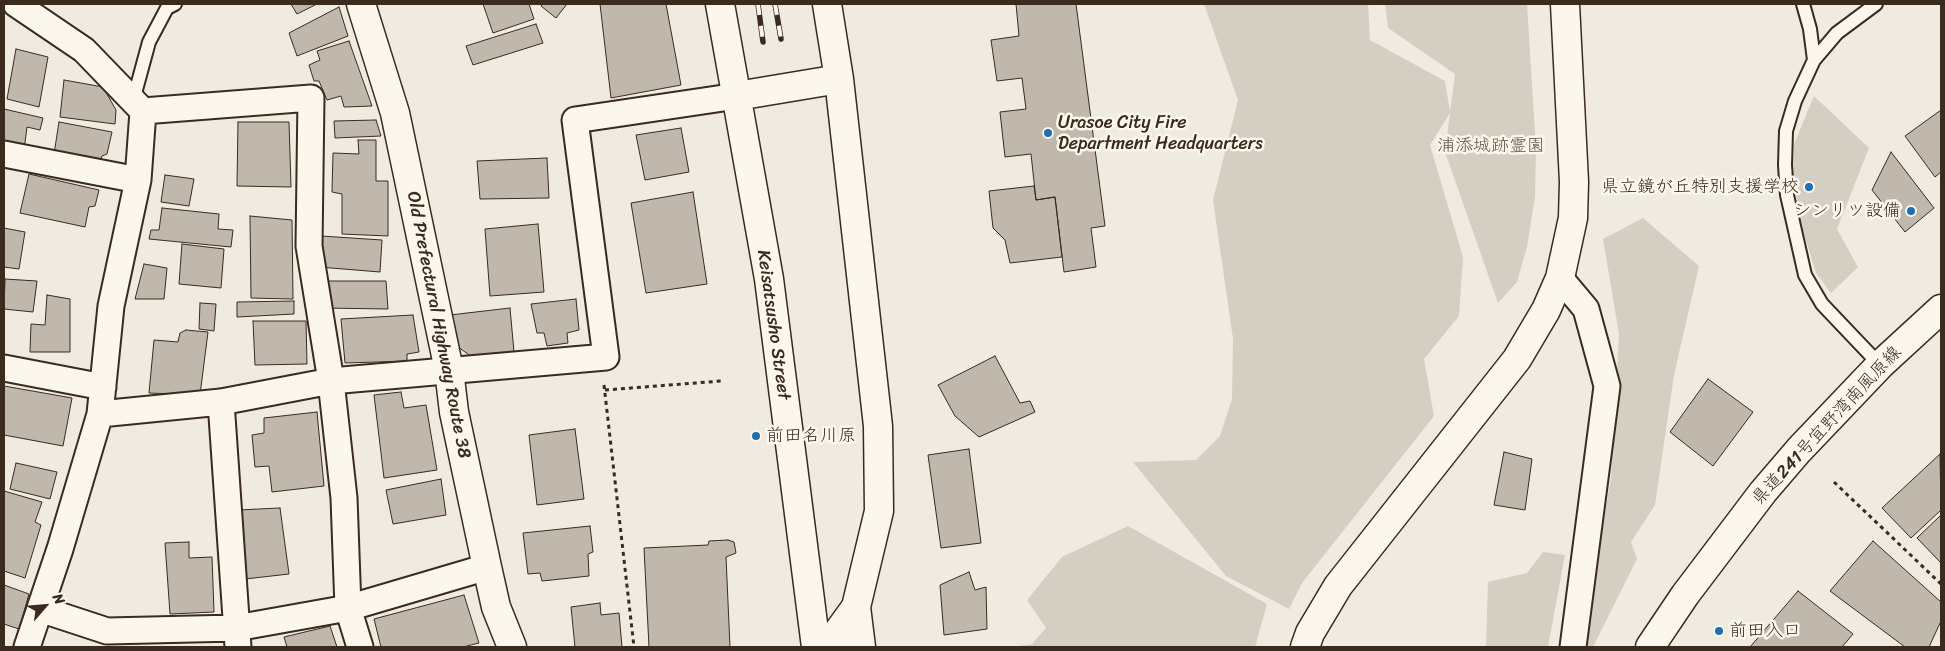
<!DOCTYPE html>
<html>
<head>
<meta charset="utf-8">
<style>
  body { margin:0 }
  #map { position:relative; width:1945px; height:651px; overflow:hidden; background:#f0ebe0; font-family:Sriracha,sans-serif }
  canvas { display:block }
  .frame { position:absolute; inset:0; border:5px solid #3b2a1e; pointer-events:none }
  .north { position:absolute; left:20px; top:581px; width:50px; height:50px; -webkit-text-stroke:4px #fbf7ec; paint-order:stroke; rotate:63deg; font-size:14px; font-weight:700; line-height:20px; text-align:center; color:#3b2a1e }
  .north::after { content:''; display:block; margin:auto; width:18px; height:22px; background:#3b2a1e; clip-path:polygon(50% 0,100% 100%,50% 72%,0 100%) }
</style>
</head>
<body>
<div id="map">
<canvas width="1945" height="651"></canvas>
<div class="frame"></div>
<div class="north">N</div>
</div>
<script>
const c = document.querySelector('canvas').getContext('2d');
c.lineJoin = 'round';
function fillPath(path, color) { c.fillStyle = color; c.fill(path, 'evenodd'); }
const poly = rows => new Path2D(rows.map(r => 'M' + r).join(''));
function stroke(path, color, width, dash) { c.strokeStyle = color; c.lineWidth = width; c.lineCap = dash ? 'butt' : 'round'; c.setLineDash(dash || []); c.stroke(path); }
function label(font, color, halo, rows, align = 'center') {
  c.font = font + ' Sriracha,"Klee One",sans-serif'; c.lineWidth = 5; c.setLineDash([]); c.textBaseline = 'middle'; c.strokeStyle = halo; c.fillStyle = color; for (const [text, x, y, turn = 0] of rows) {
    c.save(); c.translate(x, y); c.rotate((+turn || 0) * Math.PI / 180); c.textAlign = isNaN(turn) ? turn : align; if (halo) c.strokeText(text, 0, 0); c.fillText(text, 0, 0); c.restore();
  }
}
fillPath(poly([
  [1204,4,1368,4,1370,40,1445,81,1450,112,1455,74,1388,28,1385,4,1527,4,1536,149,1535,197,1527,247,1517,282,1498,303,1445,152,1450,113,1430,145,1463,257,1459,316,1424,359,1434,416,1302,583,1289,609,1226,576,1133,462,1196,460,1220,436,1232,399,1233,339,1213,200,1238,100],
  [1814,96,1869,148,1837,229,1858,267,1831,293,1816,273,1802,227,1793,177,1794,144],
  [1643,218,1699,266,1674,375,1655,505,1631,542,1637,559,1593,647,1582,647,1611,477,1619,334,1603,239],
  [1128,526,1267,604,1255,647,1013,647,1032,644,1046,628,1027,600,1062,557],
  [1543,552,1565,555,1548,647,1486,647,1488,582,1527,573]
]), '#d5cec3');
const building = poly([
  [291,4,317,4,297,14,291,4],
  [483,4,529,4,534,19,493,33,483,4],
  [542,4,567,4,556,18,541,6,542,4],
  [600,4,666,4,681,85,611,98,600,4],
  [1016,4,1076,4,1105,226,1091,228,1096,267,1064,272,1055,197,1036,200,1031,154,1005,157,1000,112,1026,109,1022,78,997,81,991,40,1019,36,1016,4],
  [339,7,348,36,297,56,289,33,339,7],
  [536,24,543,43,473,65,466,46,536,24],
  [349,41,372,106,344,107,341,96,327,100,319,81,314,81,309,65,320,60,317,51,349,41],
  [16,49,48,57,39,107,7,99,16,49],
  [64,80,103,87,116,110,115,124,60,117,64,80],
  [4,109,43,118,40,130,27,127,24,150,4,145,4,109],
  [1941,110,1941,172,1935,177,1905,136,1941,110],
  [376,120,381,136,335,138,334,121,376,120],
  [59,122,112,132,107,154,102,156,98,165,54,154,59,122],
  [238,122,289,122,291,187,237,186,238,122],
  [681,128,689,172,645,180,636,135,681,128],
  [358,140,376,140,376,181,388,181,388,236,342,234,342,194,332,192,333,153,359,154,358,140],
  [1891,152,1934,208,1905,232,1872,190,1891,152],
  [547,158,549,198,480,199,477,161,547,158],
  [29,174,99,190,95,206,89,207,85,227,20,213,29,174],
  [165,175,194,179,189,206,161,202,165,175],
  [1034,186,1036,200,1055,197,1062,257,1010,263,1005,240,993,228,989,191,1034,186],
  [693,192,707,284,646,293,631,203,693,192],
  [162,208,219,214,218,229,233,230,231,247,149,239,151,230,159,230,162,208],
  [250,216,292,220,293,299,251,298,250,216],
  [538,224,544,292,490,296,485,229,538,224],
  [4,228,25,232,19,269,4,267,4,228],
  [321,236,382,240,380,272,319,267,321,236],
  [182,244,224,249,221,288,179,284,182,244],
  [144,264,167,268,164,299,135,299,144,264],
  [5,279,37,281,33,312,4,309,5,279],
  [322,281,386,281,388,309,323,308,322,281],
  [47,295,70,299,70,352,30,352,31,324,45,325,47,295],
  [576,299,579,330,567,333,568,343,547,346,544,333,537,333,531,304,576,299],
  [294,301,294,314,237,317,237,302,294,301],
  [200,303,216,304,214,331,199,329,200,303],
  [510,308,514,352,472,357,458,347,450,315,510,308],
  [413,315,419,352,407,354,407,361,345,363,341,319,413,315],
  [253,321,306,321,307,364,255,365,253,321],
  [186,330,208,332,200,395,149,393,154,340,178,342,180,333,186,330],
  [995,356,1020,403,1030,401,1035,412,979,437,955,416,938,385,995,356],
  [1708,379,1753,412,1713,466,1670,432,1708,379],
  [4,386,72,398,63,446,4,435,4,386],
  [401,392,404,408,426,405,437,470,384,478,374,395,401,392],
  [317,412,324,486,272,492,269,466,255,467,252,435,264,433,264,418,317,412],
  [575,429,584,499,537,505,529,435,575,429],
  [969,449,981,543,941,548,928,455,969,449],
  [1504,452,1532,459,1525,510,1494,505,1504,452],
  [1940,454,1941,510,1911,538,1882,508,1940,454],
  [16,463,57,472,50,499,10,489,16,463],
  [441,479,446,515,393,524,386,490,441,479],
  [4,491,42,502,35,522,41,525,25,578,4,571,4,491],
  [280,508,289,574,245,579,238,510,280,508],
  [1941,515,1941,563,1917,538,1941,515],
  [590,526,593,552,588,554,589,576,542,581,540,573,528,574,523,533,590,526],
  [728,540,734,542,736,553,726,557,730,647,649,647,644,548,708,545,709,541,728,540],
  [1873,541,1941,602,1941,621,1929,647,1905,647,1830,591,1873,541],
  [189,542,189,558,212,557,214,612,170,614,165,543,189,542],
  [969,572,975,590,986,587,987,629,944,635,940,585,969,572],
  [4,585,29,594,19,629,4,624,4,585],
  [1798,591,1853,634,1842,647,1750,647,1798,591],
  [464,595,479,643,463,647,381,647,374,619,464,595],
  [600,603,601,615,619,613,622,647,575,647,571,607,600,603],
  [330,626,337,647,287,647,284,637,330,626]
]);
fillPath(building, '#c0b8ad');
stroke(building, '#3b2a1e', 1);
const service = poly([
  [1803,4,1810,29,1814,60],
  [1876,4,1837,33,1814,60,1795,101,1786,131,1785,165,1787,195,1805,275,1822,304,1880,365],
  [133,101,149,42,167,8,175,4]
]);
const minor = poly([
  [16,4,84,50,143,111,138,180,111,306,100,414,60,549,27,647],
  [143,111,311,98,309,246,331,381,344,498,348,608,360,647],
  [4,154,138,180],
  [1560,278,1586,309,1607,386,1573,647],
  [4,368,103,387],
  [221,402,238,647],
  [100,414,221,402,331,381,606,357,575,120,737,96],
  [40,609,107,631,236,628,348,608,487,567]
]);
const tertiary = poly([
  [1305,647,1310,633,1338,586,1517,359,1546,310,1560,278,1573,218,1574,182,1565,4]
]);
const secondary = poly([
  [1650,647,1685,595,1763,492,1799,450,1880,365,1941,309]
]);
const primary = poly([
  [361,4,395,113,449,370,454,412,487,567,496,607,512,647],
  [720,4,769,279,816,647],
  [827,4,839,79,878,426,879,511,856,607,861,647],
  [737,96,839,79],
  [837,647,835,636,856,607]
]);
stroke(service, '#3b2a1e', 16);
stroke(minor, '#3b2a1e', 29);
stroke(tertiary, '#3b2a1e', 31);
stroke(secondary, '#3b2a1e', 31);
stroke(primary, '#3b2a1e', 31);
stroke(poly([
  [604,385,634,647],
  [605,390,721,381],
  [1834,482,1941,584]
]), '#3b2a1e', 3, [4, 4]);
stroke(service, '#fbf7ec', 12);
stroke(minor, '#fbf7ec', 25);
stroke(tertiary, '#fbf7ec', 28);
stroke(secondary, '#fbf7ec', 28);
stroke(primary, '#fbf7ec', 28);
const rail = poly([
  [758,4,763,42],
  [775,4,781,39]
]);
stroke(rail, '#3b2a1e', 5.5);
stroke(rail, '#fbf7ec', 4, [11]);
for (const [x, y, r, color] of [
  [1048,133,5,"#1f6fb2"],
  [1809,187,5,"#1f6fb2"],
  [1911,211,5,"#1f6fb2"],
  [756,436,5,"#1f6fb2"],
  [1719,631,5,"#1f6fb2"]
]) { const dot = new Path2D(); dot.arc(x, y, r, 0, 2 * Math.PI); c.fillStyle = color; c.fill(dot); stroke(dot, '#fbf7ec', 2); }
label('18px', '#3b2a1e', '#fbf7ec', [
  ["Urasoe City Fire",1058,123],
  ["Department Headquarters",1058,144],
  ["県立鏡が丘特別支援学校",1799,187,"right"],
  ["シンリツ設備",1901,211,"right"],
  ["前田名川原",766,436],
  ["前田入口",1729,631]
], 'left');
label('18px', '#625347', '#fbf7ec', [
  ["浦添城跡霊園",1491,146]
]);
label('18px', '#3b2a1e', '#fbf7ec', [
  ["Old Prefectural Highway Route 38",438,325,79],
  ["Keisatsusho Street",773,325,82],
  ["県道241号宜野湾南風原線",1827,426,-47]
]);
</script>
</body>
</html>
